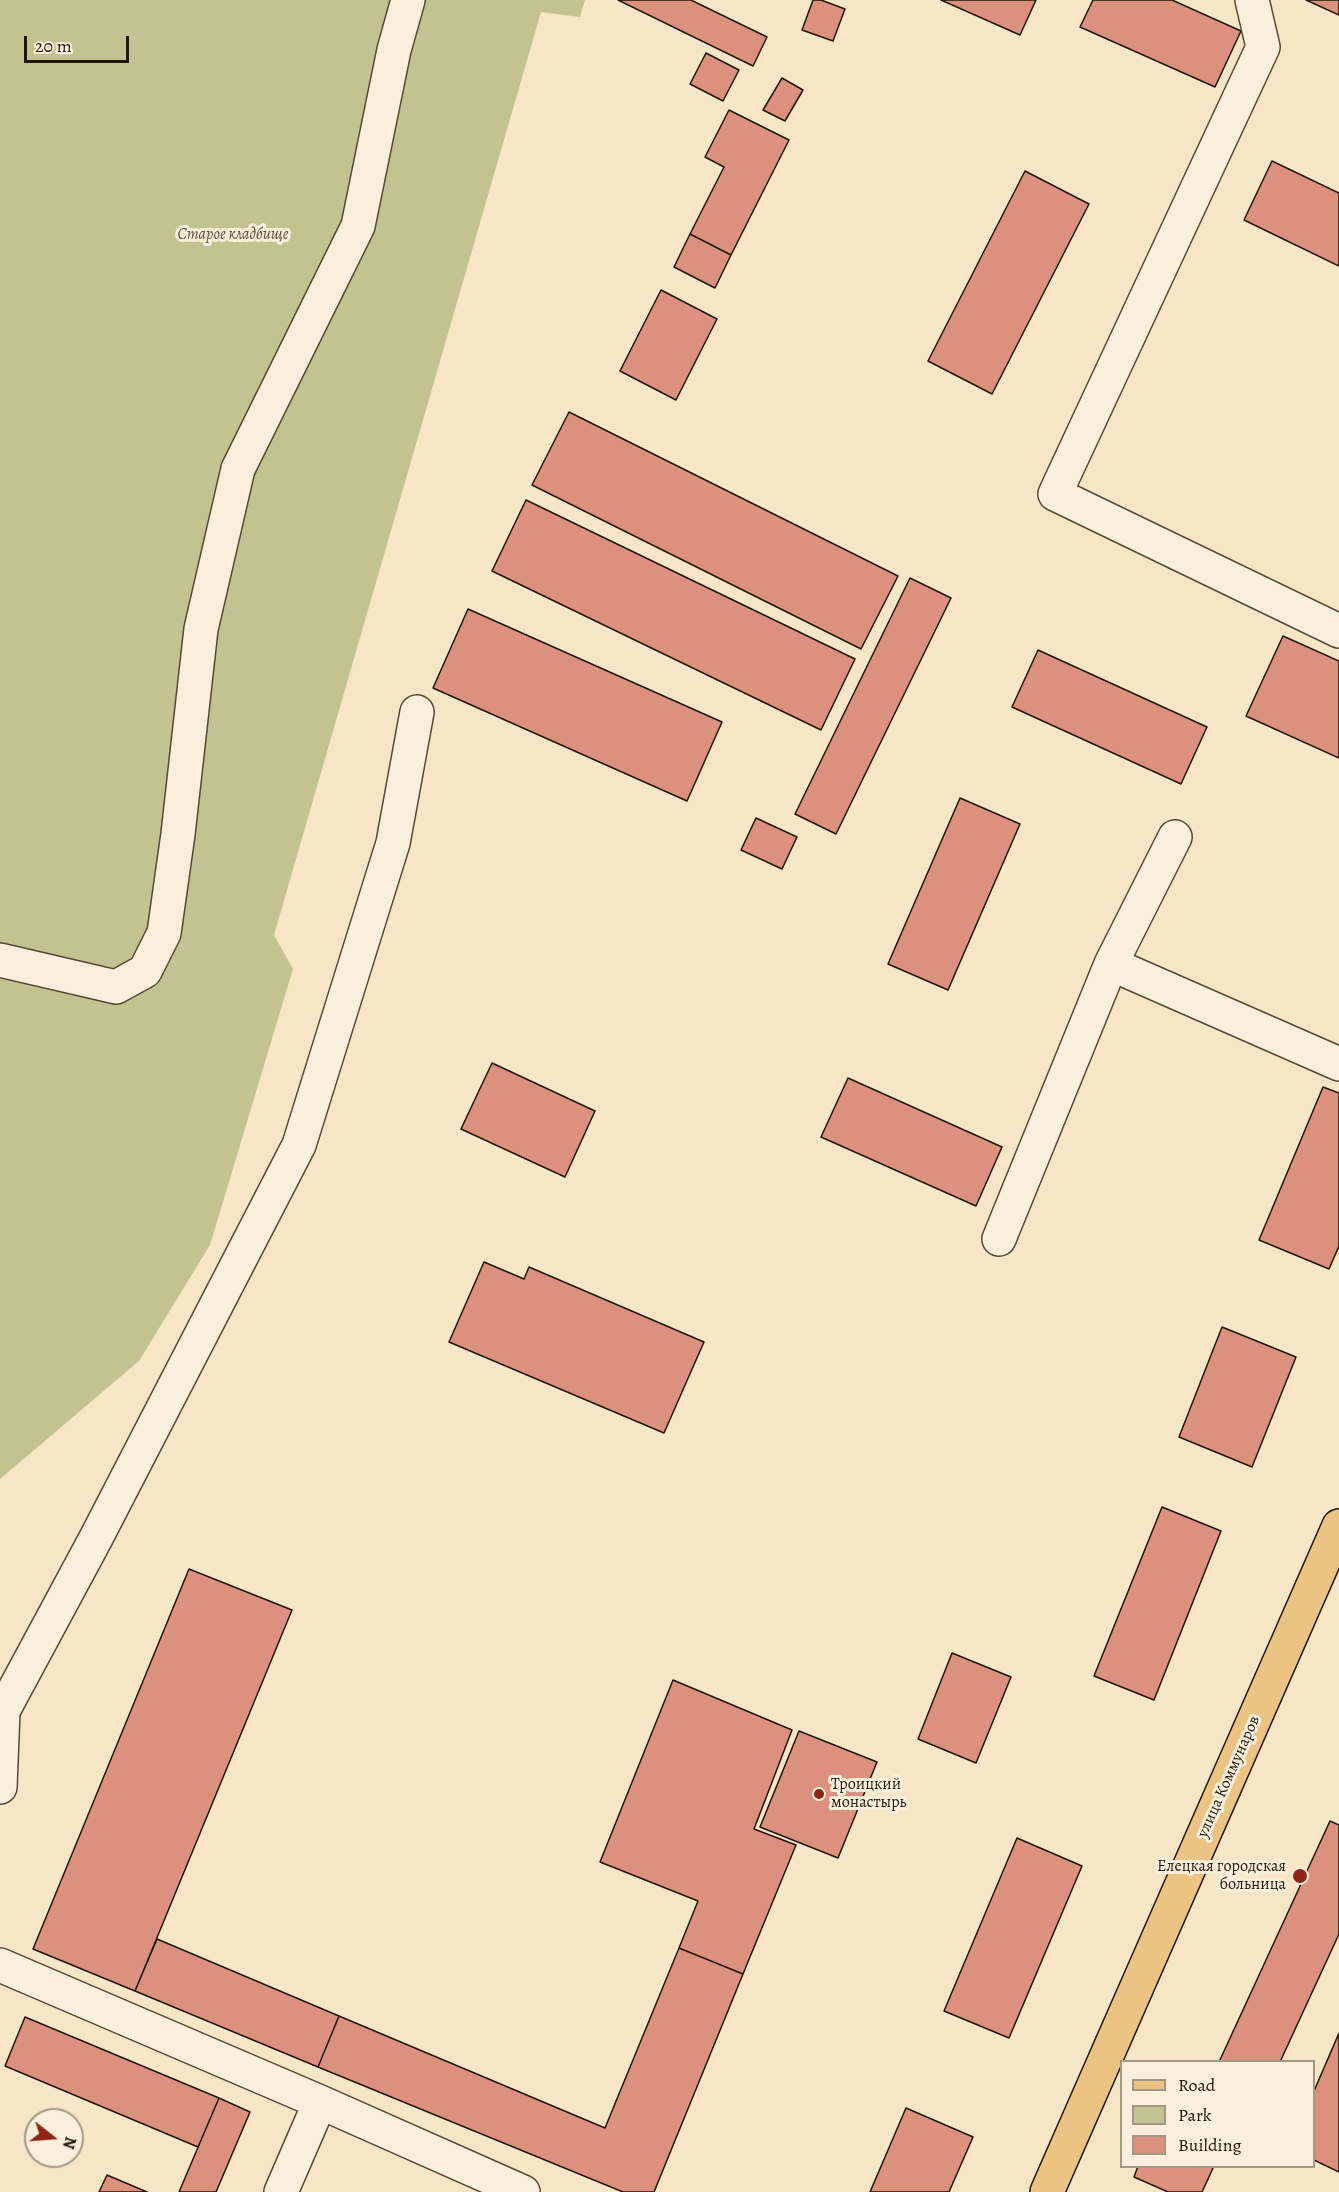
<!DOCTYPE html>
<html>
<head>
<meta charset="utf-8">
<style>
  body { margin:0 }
  #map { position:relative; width:1339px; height:2192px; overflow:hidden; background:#f6e6c6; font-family:Alegreya,serif }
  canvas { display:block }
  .legend { position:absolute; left:1120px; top:2060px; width:195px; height:108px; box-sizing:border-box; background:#f9efda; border:2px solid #a39884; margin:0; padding:8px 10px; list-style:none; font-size:18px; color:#211504 }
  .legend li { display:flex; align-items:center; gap:12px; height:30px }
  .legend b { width:30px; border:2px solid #a39884 }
  .north { position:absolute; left:24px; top:2108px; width:60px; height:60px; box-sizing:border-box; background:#f9efda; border:2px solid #a39884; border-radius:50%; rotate:107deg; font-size:16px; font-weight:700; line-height:24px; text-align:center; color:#211504 }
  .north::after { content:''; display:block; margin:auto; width:21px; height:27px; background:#8f2418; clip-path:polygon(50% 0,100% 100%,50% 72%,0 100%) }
  .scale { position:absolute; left:24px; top:36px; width:105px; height:27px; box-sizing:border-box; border:3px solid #211504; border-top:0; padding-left:8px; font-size:18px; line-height:21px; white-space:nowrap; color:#211504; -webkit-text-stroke:4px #f9efda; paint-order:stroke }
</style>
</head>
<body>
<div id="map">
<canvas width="1339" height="2192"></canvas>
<ul class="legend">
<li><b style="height:8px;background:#ebc383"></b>Road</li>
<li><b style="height:16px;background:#c3c391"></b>Park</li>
<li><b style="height:16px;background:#db917d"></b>Building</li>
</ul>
<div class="north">N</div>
<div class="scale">20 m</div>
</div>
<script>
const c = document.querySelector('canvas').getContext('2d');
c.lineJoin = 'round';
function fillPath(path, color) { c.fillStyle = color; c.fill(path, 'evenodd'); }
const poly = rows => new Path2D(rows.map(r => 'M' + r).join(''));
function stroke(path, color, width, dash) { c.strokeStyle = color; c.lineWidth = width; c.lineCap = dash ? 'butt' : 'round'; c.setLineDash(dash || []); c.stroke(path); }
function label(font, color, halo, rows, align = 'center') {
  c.font = font + ' Alegreya,serif'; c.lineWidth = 6; c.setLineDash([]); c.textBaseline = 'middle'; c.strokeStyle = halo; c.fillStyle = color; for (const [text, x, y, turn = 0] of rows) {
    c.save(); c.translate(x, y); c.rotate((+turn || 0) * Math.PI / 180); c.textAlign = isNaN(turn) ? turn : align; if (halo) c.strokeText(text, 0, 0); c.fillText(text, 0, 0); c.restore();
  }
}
fillPath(poly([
  [0,0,585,0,580,17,541,12,274,935,293,969,210,1245,139,1361,0,1479]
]), '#c3c391');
const building = poly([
  [618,0,691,0,767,37,753,66,618,0],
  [813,0,821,0,845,9,833,41,802,30,813,0],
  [941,0,1036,0,1020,35,941,0],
  [1093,0,1172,0,1241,31,1215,87,1080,27,1093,0],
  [1306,0,1339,0,1339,15,1306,0],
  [706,53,739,70,723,101,690,84,706,53],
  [782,78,803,90,785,121,763,110,782,78],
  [729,110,789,140,731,255,690,234,724,167,705,157,729,110],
  [1272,161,1339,193,1339,266,1244,220,1272,161],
  [1025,171,1089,204,992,394,928,361,1025,171],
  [690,234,731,255,715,288,674,267,690,234],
  [661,290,717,319,676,400,620,371,661,290],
  [569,412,898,576,861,649,532,485,569,412],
  [526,500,855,659,821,730,492,571,526,500],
  [910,578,951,598,836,834,795,814,910,578],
  [468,609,722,722,687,801,433,688,468,609],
  [1283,636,1339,661,1339,758,1246,716,1283,636],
  [1038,650,1207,727,1181,784,1012,707,1038,650],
  [960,798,1020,824,948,990,888,964,960,798],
  [756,818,797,837,782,869,741,850,756,818],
  [492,1063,595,1111,565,1177,461,1129,492,1063],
  [848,1078,1002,1147,976,1206,821,1137,848,1078],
  [1323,1087,1339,1093,1339,1246,1329,1269,1259,1240,1323,1087],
  [484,1262,524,1279,529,1267,704,1342,664,1433,449,1342,484,1262],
  [1222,1327,1296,1357,1252,1467,1179,1437,1222,1327],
  [1162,1507,1221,1531,1154,1700,1094,1676,1162,1507],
  [189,1569,292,1610,135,1991,33,1949,189,1569],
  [952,1653,1011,1677,976,1763,918,1739,952,1653],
  [673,1680,792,1730,754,1829,796,1845,743,1974,679,1948,698,1901,600,1862,673,1680],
  [799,1731,877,1762,838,1858,760,1827,799,1731],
  [1330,1821,1339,1825,1339,1934,1280,2062,1219,2062,1330,1821],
  [1017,1838,1082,1866,1009,2038,944,2011,1017,1838],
  [157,1939,339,2016,318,2067,135,1991,157,1939],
  [679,1948,743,1974,654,2192,623,2192,318,2067,339,2016,605,2128,679,1948],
  [25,2017,219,2098,198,2147,5,2066,25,2017],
  [1339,2033,1339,2172,1314,2160,1314,2091,1339,2033],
  [219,2098,250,2112,216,2192,179,2192,219,2098],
  [906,2108,973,2137,949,2192,870,2192,906,2108],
  [1138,2166,1214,2166,1202,2192,1168,2192,1134,2177,1138,2166],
  [107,2175,147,2192,99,2192,107,2175]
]);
fillPath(building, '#db917d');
stroke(building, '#211504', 1.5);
const minor = poly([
  [1252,0,1263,47,1055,494,1339,631],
  [0,960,116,987,145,971,164,933,178,834,201,629,238,469,358,226,394,50,408,0],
  [1111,964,1339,1064],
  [999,1239,1111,964,1175,837],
  [0,1787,3,1711,96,1538,299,1145,393,843,417,712],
  [0,1965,320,2102,523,2192],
  [281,2192,320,2102]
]);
const major = poly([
  [1047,2192,1339,1526]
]);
stroke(minor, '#564934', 36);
stroke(major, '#211504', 36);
stroke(minor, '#f9efda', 33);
stroke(major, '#ebc383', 33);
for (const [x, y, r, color] of [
  [819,1794,6,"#8f2418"],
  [1300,1876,8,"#8f2418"]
]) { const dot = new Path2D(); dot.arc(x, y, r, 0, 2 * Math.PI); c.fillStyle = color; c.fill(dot); stroke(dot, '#f9efda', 2); }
label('italic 16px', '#5a5235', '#f9efda', [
  ["Старое кладбище",233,235]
]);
label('16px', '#211504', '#f9efda', [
  ["улица Коммунаров",1229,1777,-66]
]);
label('16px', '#211504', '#f9efda', [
  ["Троицкий",831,1785],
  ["монастырь",831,1803],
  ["Елецкая городская",1286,1867,"right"],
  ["больница",1286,1885,"right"]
], 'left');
</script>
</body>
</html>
